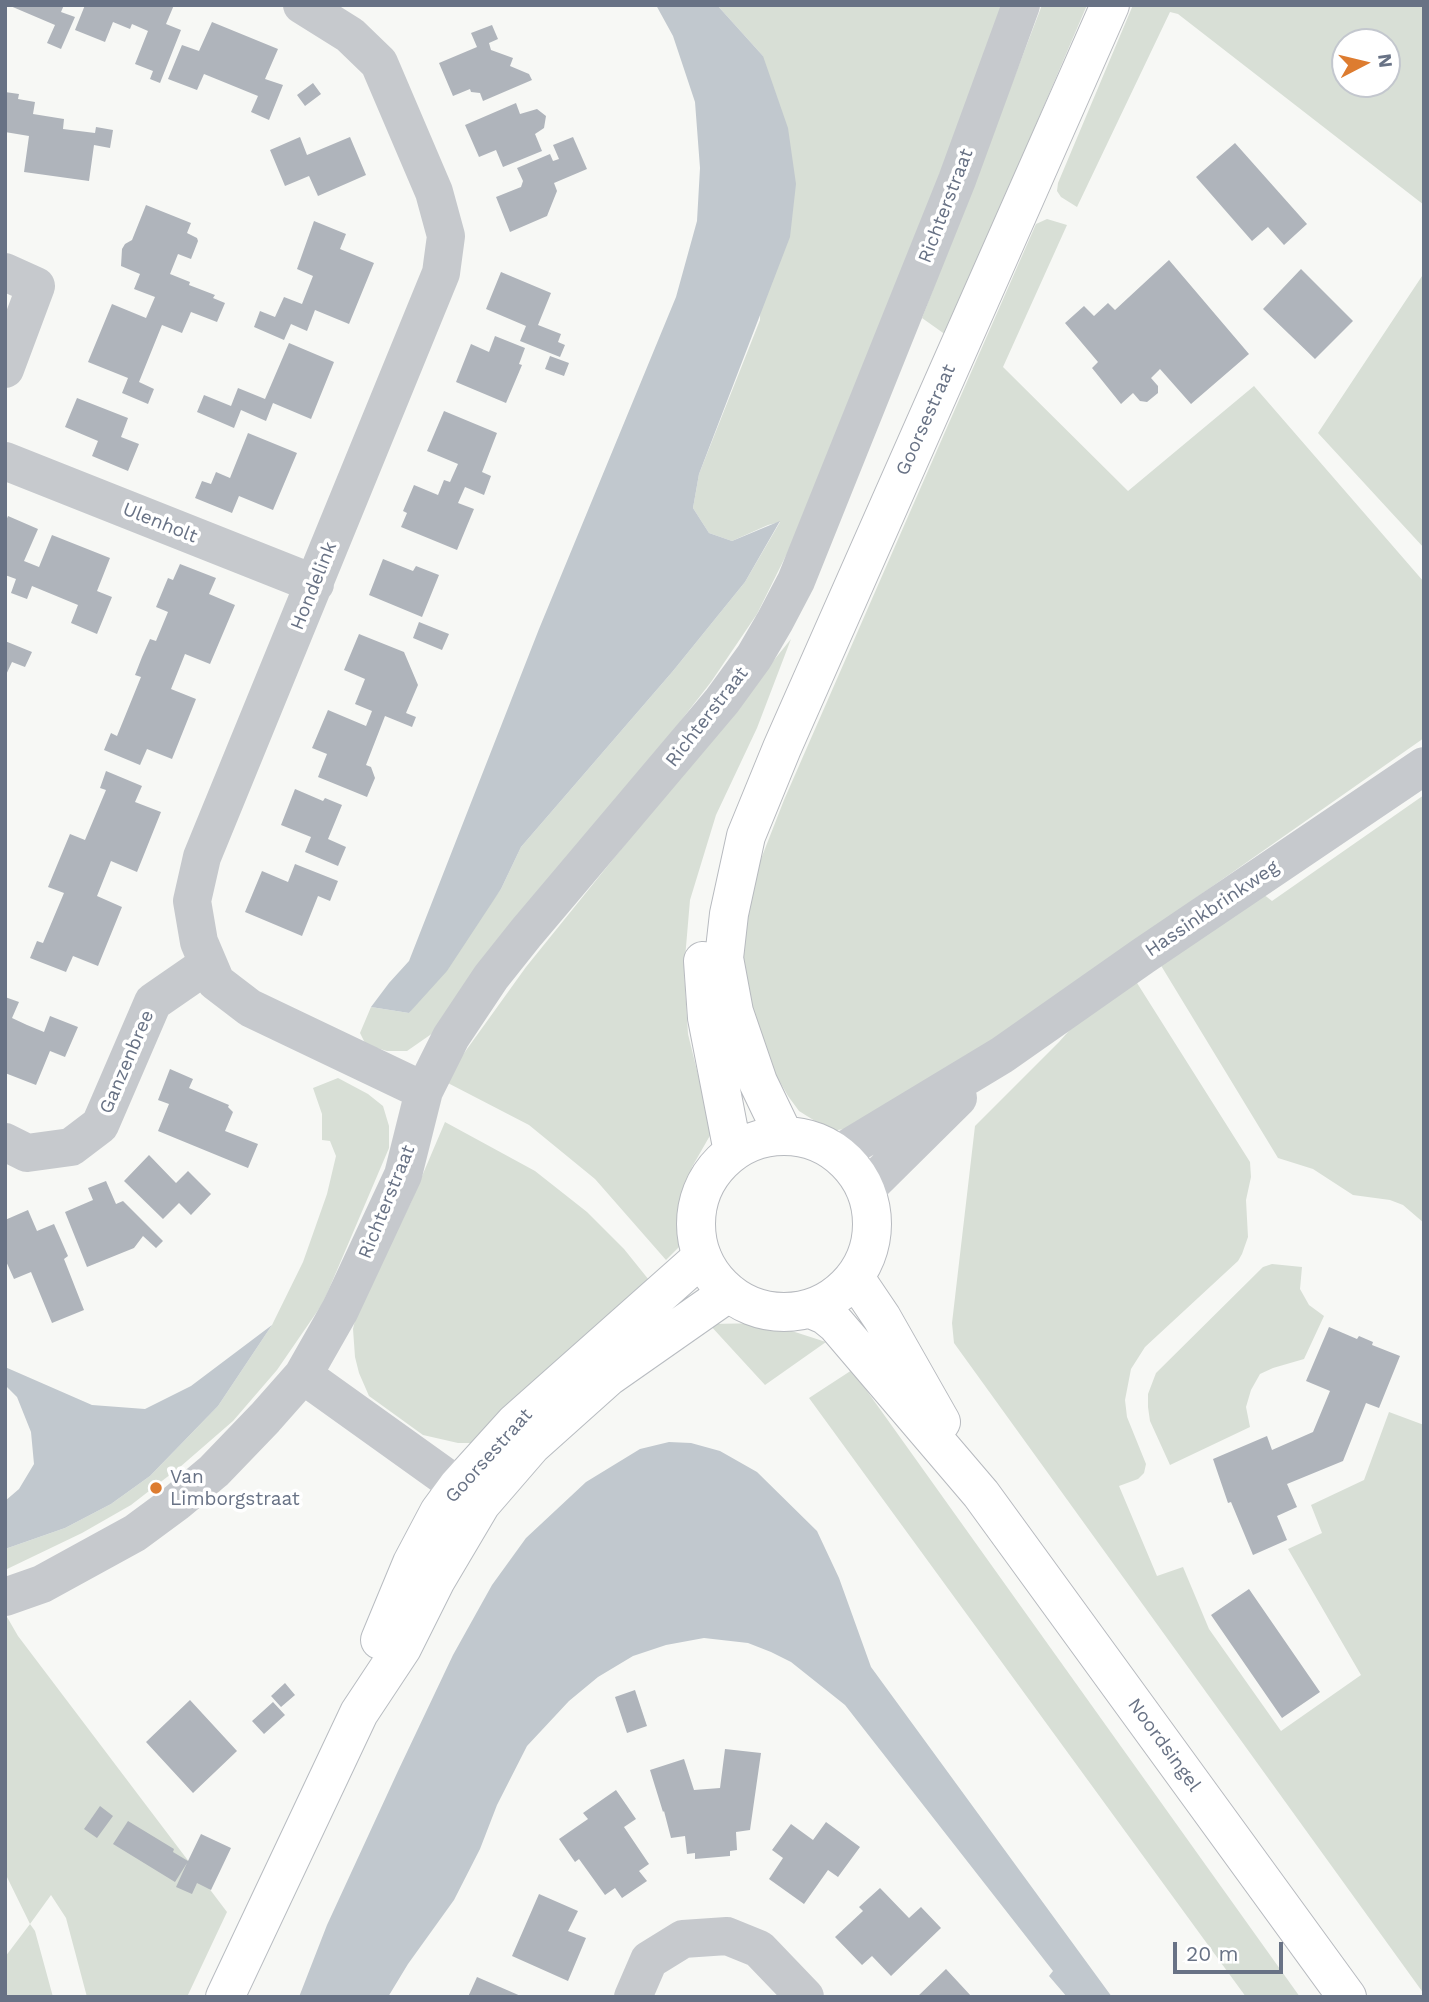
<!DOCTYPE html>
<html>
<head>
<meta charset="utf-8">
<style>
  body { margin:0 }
  #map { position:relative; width:1429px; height:2002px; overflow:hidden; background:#f7f8f5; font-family:"Work Sans",sans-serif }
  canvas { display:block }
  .frame { position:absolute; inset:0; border:7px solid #687285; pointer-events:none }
  .north { position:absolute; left:1331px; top:28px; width:70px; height:70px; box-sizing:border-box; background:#fff; border:2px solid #c3c7ce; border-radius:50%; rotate:83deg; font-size:19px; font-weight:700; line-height:28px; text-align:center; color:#687285 }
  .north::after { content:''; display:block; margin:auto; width:24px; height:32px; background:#dd7c30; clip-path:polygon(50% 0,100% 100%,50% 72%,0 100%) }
  .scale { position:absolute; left:1173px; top:1942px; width:110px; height:32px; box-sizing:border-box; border:4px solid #687285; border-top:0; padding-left:9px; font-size:21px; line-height:24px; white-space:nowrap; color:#687285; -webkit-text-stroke:5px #fff; paint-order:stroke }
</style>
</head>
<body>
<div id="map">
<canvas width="1429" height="2002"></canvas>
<div class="frame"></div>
<div class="north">N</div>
<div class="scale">20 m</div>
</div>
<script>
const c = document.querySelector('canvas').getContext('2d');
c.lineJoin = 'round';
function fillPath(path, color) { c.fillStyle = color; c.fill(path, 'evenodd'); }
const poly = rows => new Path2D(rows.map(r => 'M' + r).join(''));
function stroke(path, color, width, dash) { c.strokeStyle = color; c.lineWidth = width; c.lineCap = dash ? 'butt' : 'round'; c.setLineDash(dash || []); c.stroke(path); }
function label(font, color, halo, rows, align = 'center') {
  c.font = font + ' "Work Sans",sans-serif'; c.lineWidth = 7; c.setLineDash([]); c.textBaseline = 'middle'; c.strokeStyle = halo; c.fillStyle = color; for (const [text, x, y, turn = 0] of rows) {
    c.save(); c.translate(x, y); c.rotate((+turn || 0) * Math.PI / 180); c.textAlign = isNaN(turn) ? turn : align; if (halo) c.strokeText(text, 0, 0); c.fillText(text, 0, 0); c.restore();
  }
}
fillPath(poly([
  [717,5,1010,5,810,507,757,614,711,682,443,1026,407,1051,387,1051,366,1045,360,1033,371,1007,409,1013,501,889,521,847,673,671,745,582,780,522,768,525,732,541,709,533,693,508,699,474,760,320,763,56],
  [1042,5,1087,5,946,335,922,318],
  [1133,5,1424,5,1424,205,1178,14,1170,12,1077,207,1061,197,1057,191,1058,183],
  [1345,42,1387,42,1387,84,1345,84],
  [1047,219,1067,225,1003,367,1128,491,1254,386,1424,582,1424,738,872,1125,831,1131,799,1111,788,1096,773,1070,738,970,745,900,784,800,1036,224],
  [1424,273,1424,548,1318,433],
  [791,639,757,728,716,815,690,900,684,970,688,1034,712,1132,692,1167,684,1207,689,1237,666,1260,595,1179,529,1125,444,1081,526,967],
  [1424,795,1423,1113,1424,1223,1403,1205,1390,1200,1353,1195,1313,1169,1278,1158,1157,959,1258,890,1272,901],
  [1132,975,1250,1162,1251,1177,1246,1200,1248,1237,1242,1254,1238,1261,1145,1347,1131,1369,1125,1400,1127,1417,1146,1464,1144,1473,1138,1479,1119,1486,1157,1576,1183,1567,1209,1629,1281,1731,1361,1675,1288,1549,1322,1533,1311,1505,1364,1480,1389,1412,1424,1425,1424,1994,954,1343,952,1323,975,1126,1059,1042,1100,996],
  [338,1078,368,1094,383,1106,389,1126,389,1148,323,1303,277,1370,233,1421,180,1467,131,1505,82,1533,5,1570,5,1549,65,1528,111,1504,150,1476,218,1406,272,1325,303,1262,327,1194,336,1156,330,1141,322,1140,322,1114,313,1088],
  [445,1122,535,1171,587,1212,624,1249,653,1285,495,1443,458,1443,423,1435,369,1396,359,1373,355,1357,353,1329,356,1316,411,1202],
  [1272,1264,1302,1267,1300,1289,1309,1305,1324,1316,1304,1359,1273,1368,1260,1374,1251,1390,1246,1407,1250,1427,1170,1465,1150,1421,1148,1407,1148,1394,1156,1373,1263,1267],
  [767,1323,826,1342,765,1385,709,1324],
  [852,1370,1300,1997,1246,1997,809,1398],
  [7,1617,18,1636,227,1912,187,1997,87,1997,66,1918,51,1895,30,1924,35,1931,53,1997,5,1997,5,1957,30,1924,5,1873]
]), '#d8dfd6');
fillPath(poly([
  [656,5,717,5,763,56,788,128,796,184,790,237,699,474,693,508,709,533,732,541,780,521,745,582,673,671,521,847,501,889,447,971,409,1013,371,1007,389,983,409,961,539,629,676,297,697,221,700,168,695,102,673,36],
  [272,1325,218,1406,150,1476,111,1504,65,1528,5,1549,5,1501,19,1489,34,1464,31,1432,17,1397,5,1385,5,1367,92,1405,145,1409,191,1386],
  [669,1442,691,1443,720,1451,757,1472,817,1531,839,1578,871,1667,1112,1997,1067,1997,1049,1976,1053,1971,845,1705,791,1662,771,1652,748,1643,704,1638,666,1645,633,1656,598,1677,569,1701,527,1746,497,1805,480,1849,454,1900,408,1964,388,1997,299,1997,327,1925,398,1771,453,1655,492,1585,526,1538,586,1482,640,1449]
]), '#c1c8ce');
fillPath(poly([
  [8,5,64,5,61,12,75,17,61,49,47,43,55,25],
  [85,5,174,5,166,24,181,30,160,83,150,79,153,71,135,64,148,31,132,24,130,29,113,22,105,42,75,30],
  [212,22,278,49,265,79,283,85,269,120,251,112,258,96,204,74,197,90,168,79,182,45,199,51],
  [492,25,498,39,489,43,491,50,513,58,510,66,529,74,532,80,483,101,480,93,471,92,470,89,453,96,439,63,477,47,471,33],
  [313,83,321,94,305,106,297,95],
  [5,92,19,94,18,99,35,102,33,114,64,119,63,129,95,133,96,127,113,130,110,148,94,145,89,181,24,172,29,136,5,132],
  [516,103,520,114,537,109,546,116,544,128,535,134,542,151,503,167,496,150,479,157,465,125],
  [300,137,307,155,350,137,366,175,318,196,309,176,285,186,270,150],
  [573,137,587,169,554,183,557,191,547,216,510,232,496,197,521,187,523,181,517,168,550,154,553,161,559,159,553,145],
  [1235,143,1307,224,1284,245,1268,227,1252,241,1196,177],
  [146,205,191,223,187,233,197,238,198,241,191,259,178,254,170,274,190,282,189,285,215,295,213,298,225,303,217,322,191,312,182,333,162,325,139,382,154,389,148,404,122,393,128,378,88,362,112,304,146,318,155,297,134,289,140,274,121,266,122,249,125,244,132,240],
  [314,221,346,234,340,249,374,263,349,324,315,310,307,331,291,324,284,340,254,327,260,311,275,317,284,297,302,304,313,276,297,269],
  [1169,260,1249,354,1191,404,1160,369,1151,378,1158,386,1158,393,1147,402,1140,401,1133,393,1121,404,1092,368,1098,362,1065,323,1084,306,1094,316,1108,303,1115,310],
  [1301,269,1353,321,1315,359,1263,309],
  [501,272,551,293,538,325,561,334,558,342,565,345,560,357,520,341,526,326,486,309],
  [495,336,525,348,519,364,522,365,506,403,456,382,471,344,489,352],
  [289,343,334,362,311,419,273,403,266,421,241,410,234,428,197,412,204,395,231,406,238,388,265,399],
  [550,356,569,363,564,376,545,369],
  [77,398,128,418,121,437,139,444,128,471,92,456,98,441,65,427],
  [444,411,497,433,482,472,491,476,484,495,465,487,458,503,474,509,457,550,401,527,407,513,403,511,414,485,438,495,444,480,450,482,458,464,427,451],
  [248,433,297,453,273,510,239,496,232,513,195,498,202,481,211,484,216,472,230,478],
  [8,516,38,529,24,561,39,567,52,535,110,558,97,591,112,597,97,634,71,623,78,605,32,586,27,599,11,593,16,579,5,575,5,523],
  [383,559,413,571,416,566,439,575,422,617,369,595],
  [180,564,216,578,209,594,235,605,210,664,185,654,171,689,196,699,172,759,147,749,140,765,104,750,111,733,117,736,141,677,135,675,142,657,150,639,156,641,168,612,156,607,168,578,173,580],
  [419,622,449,634,442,650,413,638],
  [359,634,404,652,418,685,406,713,416,717,412,727,385,716,366,765,371,767,375,778,367,797,318,777,327,754,312,748,328,710,366,726,372,711,355,704,365,679,344,670],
  [5,641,32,652,25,667,12,662,5,677],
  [106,771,142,786,135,802,161,812,137,872,111,861,97,896,122,907,98,966,73,956,66,972,30,958,37,941,43,943,64,893,48,887,70,834,85,840,106,790,100,788],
  [295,789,323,801,325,798,342,805,328,839,346,847,338,866,305,852,311,837,281,825],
  [295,864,338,881,330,901,318,896,302,936,245,912,262,871,288,882],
  [5,997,19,1002,12,1018,27,1025,44,1032,50,1016,78,1027,65,1057,50,1051,36,1085,5,1073],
  [170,1069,193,1079,189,1088,229,1105,228,1107,233,1112,225,1131,258,1144,248,1168,158,1131,169,1104,158,1100],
  [149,1155,176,1183,188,1171,211,1194,191,1215,179,1203,163,1219,124,1181],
  [106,1181,116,1204,123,1201,163,1241,156,1248,143,1236,134,1248,87,1267,65,1212,93,1200,88,1188],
  [28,1210,37,1231,54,1224,68,1256,64,1259,84,1310,52,1323,31,1272,14,1279,5,1259,5,1220],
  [1329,1327,1357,1339,1359,1336,1373,1342,1372,1345,1400,1356,1379,1408,1366,1403,1343,1461,1287,1484,1297,1507,1277,1516,1287,1540,1253,1555,1231,1502,1228,1503,1213,1459,1267,1436,1272,1450,1313,1432,1330,1391,1306,1381],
  [1249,1589,1320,1692,1282,1718,1211,1615],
  [285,1683,295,1695,281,1707,271,1696],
  [635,1690,647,1726,627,1733,615,1697],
  [190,1700,237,1751,193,1793,146,1742],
  [273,1702,285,1715,264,1734,252,1721],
  [725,1749,761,1753,750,1830,736,1832,737,1850,730,1851,730,1856,695,1859,695,1853,687,1854,685,1836,671,1838,664,1811,663,1812,650,1770,684,1759,694,1790,720,1788],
  [616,1790,636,1819,624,1827,649,1864,639,1871,647,1881,622,1898,615,1888,605,1895,579,1859,575,1862,559,1839,588,1819,583,1813],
  [100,1806,113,1816,97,1838,84,1829],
  [128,1821,174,1849,173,1852,188,1861,201,1834,231,1848,211,1890,197,1883,192,1894,176,1887,187,1863,175,1882,113,1844],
  [826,1822,860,1847,838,1877,828,1870,804,1904,769,1879,783,1858,772,1850,791,1824,813,1840],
  [880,1888,909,1918,921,1907,941,1928,891,1976,872,1956,862,1965,835,1937,863,1911,859,1907],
  [539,1894,578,1911,568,1931,586,1938,568,1981,512,1956],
  [946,1969,972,1997,917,1997],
  [477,1977,523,1997,468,1997]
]), '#afb4bb');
const secondary = poly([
  [380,1640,412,1563,439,1512,458,1486,515,1423,702,1257],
  [225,1997,359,1713,402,1648,436,1580,481,1504,532,1445,608,1377,728,1293]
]);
const primary = poly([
  [703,961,707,1018,733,1152],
  [784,1136,758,1082,734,1012,724,958,729,914,746,836,782,748,1110,5],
  '696 1224a88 88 0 1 1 176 0a88 88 0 1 1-176 0Z',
  [855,1278,882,1318,941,1422],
  [811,1309,825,1315,836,1324,981,1494,1347,1997]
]);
stroke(secondary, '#b8bcc1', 40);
stroke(primary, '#b7babf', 40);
stroke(poly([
  [302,5,350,35,379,63,434,192,446,236,441,273,202,857,192,901,199,942,216,982,250,1008,424,1091],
  [5,272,36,286,5,369],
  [5,461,315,584],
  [5,1142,27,1153,71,1147,100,1125,153,1002,208,964],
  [838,1154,1002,1055,1143,956,1424,766],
  [865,1190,958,1098],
  [303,1375,458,1486],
  [5,1597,42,1584,135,1533,177,1502,214,1471,265,1418,303,1375,340,1310,403,1175,424,1091,451,1037,491,977,526,933,722,701,754,657,775,621,796,581,957,180,1021,5],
  [633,1997,649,1960,683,1939,727,1936,759,1949,805,1997]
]), '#c6c9cd', 38);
stroke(secondary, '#fff', 38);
stroke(primary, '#fff', 38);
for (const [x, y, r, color] of [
  [156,1488,7,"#dd7c30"]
]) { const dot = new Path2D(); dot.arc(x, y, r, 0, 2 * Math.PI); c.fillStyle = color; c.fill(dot); stroke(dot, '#fff', 2.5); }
label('19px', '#687285', '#fff', [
  ["Richterstraat",946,206,-69],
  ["Goorsestraat",926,420,-66],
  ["Ulenholt",160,523,22],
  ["Hondelink",314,586,-68],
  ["Richterstraat",707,717,-52],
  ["Hassinkbrinkweg",1212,909,-34],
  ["Ganzenbree",127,1062,-67],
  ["Richterstraat",387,1202,-68],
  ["Goorsestraat",489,1456,-48],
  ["Noordsingel",1164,1745,54]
]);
label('19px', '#687285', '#fff', [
  ["Van",170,1477],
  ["Limborgstraat",170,1499]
], 'left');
</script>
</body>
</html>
